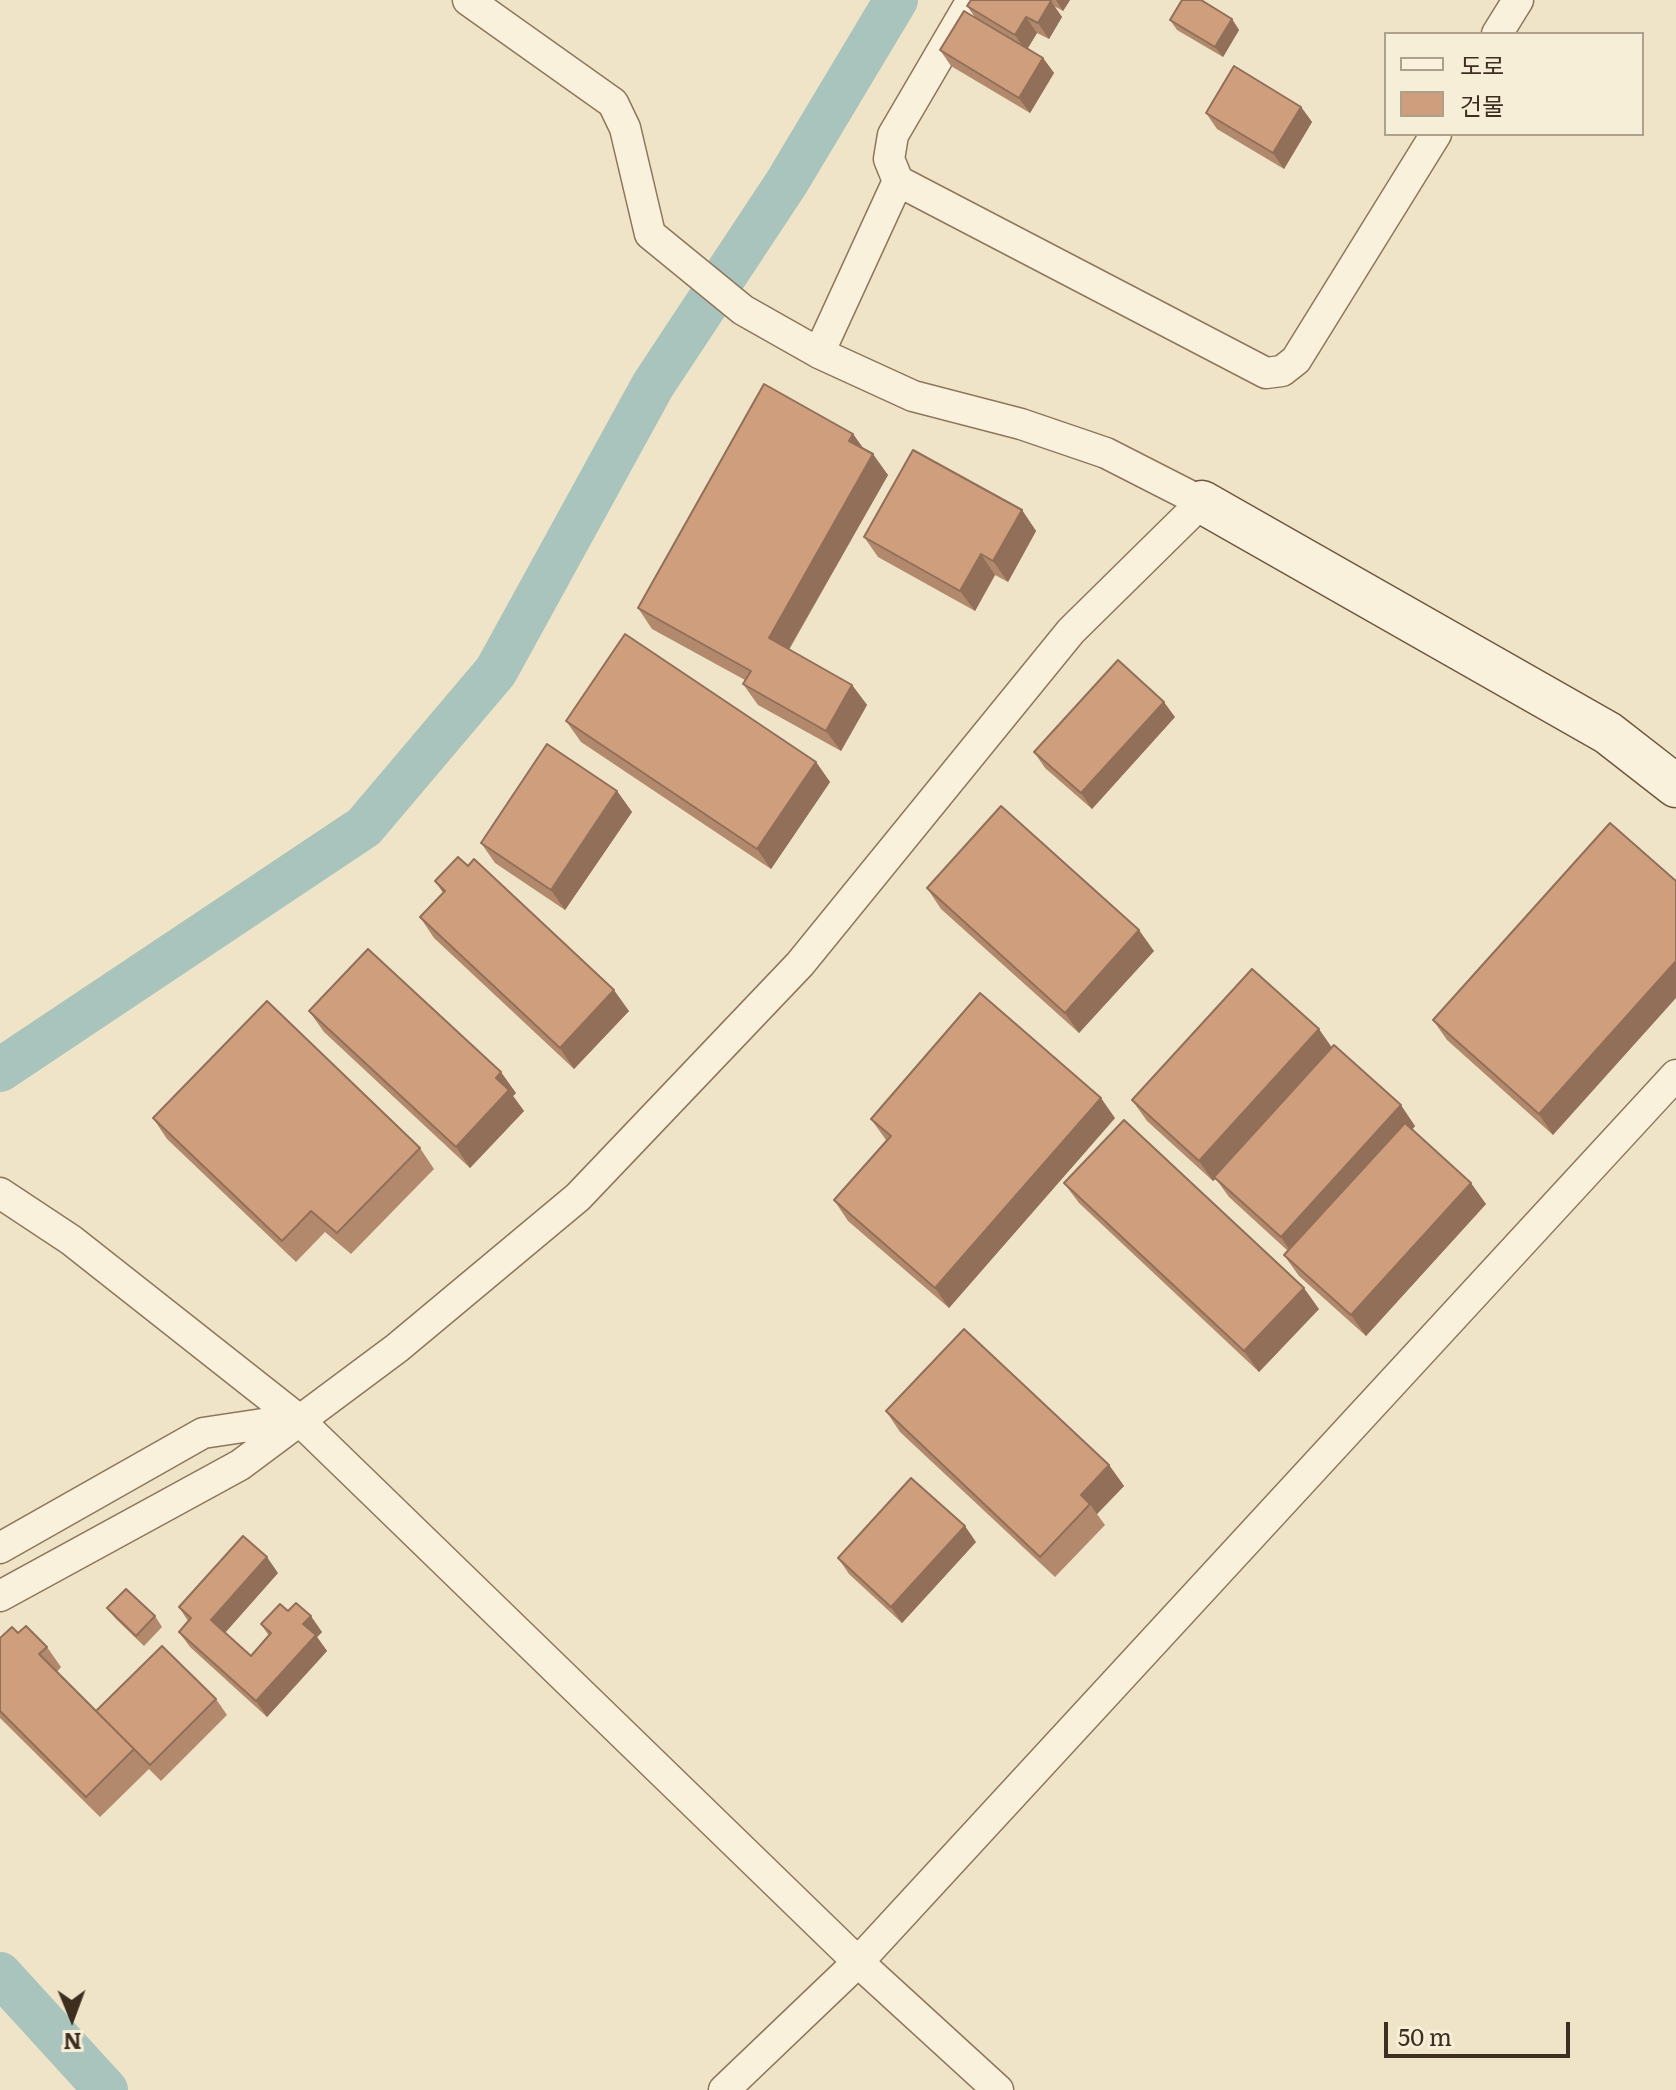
<!DOCTYPE html>
<html>
<head>
<meta charset="utf-8">
<style>
  body { margin:0 }
  #map { position:relative; width:1676px; height:2090px; overflow:hidden; background:#f0e4c8; font-family:Literata,"Noto Sans KR",serif }
  canvas { display:block }
  .legend { position:absolute; left:1384px; top:32px; width:260px; height:104px; box-sizing:border-box; background:#f7eed8; border:2px solid #ada18e; margin:0; padding:10px 14px; list-style:none; font-size:24px; color:#3d2e20 }
  .legend li { display:flex; align-items:center; gap:16px; height:40px }
  .legend b { width:40px; border:2px solid #ada18e }
  .north { position:absolute; left:32px; top:1978px; width:80px; height:80px; -webkit-text-stroke:6px #f7eed8; paint-order:stroke; rotate:179deg; font-size:22px; font-weight:700; line-height:32px; text-align:center; color:#3d2e20 }
  .north::after { content:''; display:block; margin:auto; width:28px; height:36px; background:#3d2e20; clip-path:polygon(50% 0,100% 100%,50% 72%,0 100%) }
  .scale { position:absolute; left:1384px; top:2022px; width:186px; height:36px; box-sizing:border-box; border:4px solid #3d2e20; border-top:0; padding-left:10px; font-size:24px; line-height:28px; white-space:nowrap; color:#3d2e20; -webkit-text-stroke:6px #f7eed8; paint-order:stroke }
</style>
</head>
<body>
<div id="map">
<canvas width="1676" height="2090"></canvas>
<ul class="legend">
<li><b style="height:10px;background:#faf1dc"></b>도로</li>
<li><b style="height:22px;background:#cf9f7d"></b>건물</li>
</ul>
<div class="north">N</div>
<div class="scale">50 m</div>
</div>
<script>
const c = document.querySelector('canvas').getContext('2d');
c.lineJoin = 'round';
const poly = rows => new Path2D(rows.map(r => 'M' + r).join(''));
function stroke(path, color, width, dash) { c.strokeStyle = color; c.lineWidth = width; c.lineCap = dash ? 'butt' : 'round'; c.setLineDash(dash || []); c.stroke(path); }
function fillPath(path, color) { c.fillStyle = color; c.fill(path, 'evenodd'); }
stroke(poly([
  [0,1070,364,827,496,671,653,385,787,182,896,0],
  [0,1974,106,2090]
]), '#a9c4bc', 44);
const street = poly([
  [972,0,893,135,889,159,898,181,1266,373,1282,371,1296,360,1436,134],
  [1497,34,1518,0],
  [819,353,898,181],
  [0,1193,71,1240,298,1419,858,1962,998,2090],
  [0,1548,203,1433,296,1419],
  [0,1596,240,1465,397,1348,578,1197,800,964,1071,631,1202,502,1106,453,1021,424,913,396,819,353,743,310,650,234,625,128,613,103,468,0],
  [724,2090,858,1962,1676,1075]
]);
const secondary = poly([
  [1202,502,1608,733,1676,786]
]);
stroke(street, '#8d765c', 33);
stroke(secondary, '#6f573f', 45);
stroke(street, '#faf1dc', 30);
stroke(secondary, '#faf1dc', 42);
fillPath(poly([
  [971,0,1070,0,1063,11,1054,6,1062,17,1049,39,1037,33,1028,48,1043,58,1054,73,1030,113,951,66,940,50,974,16,967,6],
  [1232,19,1239,30,1223,57,1177,30,1170,20],
  [1301,107,1312,122,1284,169,1217,129,1206,113],
  [853,434,863,448,888,475,789,650,852,685,867,705,841,751,758,705,743,684,745,680,652,629,638,608],
  [1022,510,1036,531,1008,582,995,575,975,611,878,557,864,537],
  [1175,717,1092,809,1045,768,1034,752],
  [566,721,816,762,830,782,771,869,581,742],
  [617,791,632,812,565,910,495,863,481,843],
  [435,881,629,1011,574,1069,434,938,420,917,443,893],
  [1676,881,1553,1135,1447,1040,1433,1020],
  [927,888,1154,951,1079,1033,941,909],
  [309,1011,516,1093,513,1096,524,1111,470,1168,324,1032],
  [1332,1047,1415,1126,1412,1130,1486,1204,1366,1336,1299,1276,1284,1255,1288,1251,1229,1197,1216,1179,1213,1181,1147,1121,1132,1100],
  [153,1118,420,1148,434,1169,351,1254,325,1232,296,1262,167,1139],
  [1115,1118,949,1308,848,1221,834,1200,886,1140,871,1119],
  [1064,1183,1319,1309,1259,1372,1079,1203],
  [886,1411,1109,1465,1124,1486,1097,1514,1105,1525,1055,1577,900,1432],
  [976,1542,902,1623,849,1574,838,1558],
  [278,1573,225,1633,251,1656,269,1636,261,1624,288,1611,322,1632,317,1637,327,1651,267,1717,190,1647,179,1632,188,1621,179,1607],
  [107,1608,155,1616,162,1627,144,1646,115,1618],
  [18,1633,47,1647,61,1667,57,1672,96,1711,216,1699,227,1715,161,1781,149,1769,100,1817,0,1718,0,1638]
]), '#b2896c');
fillPath(poly([
  [1056,0,1070,0,1063,11],
  [1051,1,1062,17,1049,39,1038,23],
  [1026,17,1037,33,1026,51,1015,35],
  [1232,19,1239,30,1223,57,1215,47],
  [1043,58,1054,73,1030,113,1019,98],
  [1301,107,1312,122,1284,169,1273,153],
  [853,434,868,455,849,441],
  [873,454,888,475,783,659,769,638],
  [1022,510,1036,531,1008,582,993,561],
  [981,554,995,575,975,611,960,591],
  [852,685,867,705,841,751,826,731],
  [1164,702,1175,717,1092,809,1081,793],
  [816,762,830,782,771,869,757,849],
  [617,791,632,812,565,910,551,890],
  [1139,930,1154,951,1079,1033,1065,1013],
  [1676,961,1676,998,1553,1135,1539,1114],
  [614,990,629,1011,574,1069,560,1048],
  [1319,1029,1333,1049,1213,1181,1199,1161],
  [501,1072,516,1093,513,1096,524,1111,470,1168,456,1147,496,1078],
  [1101,1098,1115,1118,949,1308,935,1288],
  [1401,1105,1415,1126,1295,1258,1281,1237],
  [1471,1183,1486,1204,1366,1336,1351,1315],
  [1304,1288,1319,1309,1259,1372,1244,1351],
  [1109,1465,1124,1486,1097,1514,1090,1504,1081,1495],
  [965,1526,976,1542,902,1623,891,1607],
  [267,1557,278,1573,222,1636,211,1620],
  [311,1616,322,1632,317,1637,327,1651,267,1717,256,1701,303,1624]
]), '#916f58');
const building = poly([
  [971,0,1049,0,1051,1,1038,23,1026,17,1015,35,967,6,971,0],
  [1182,0,1201,0,1232,19,1215,47,1170,20,1182,0],
  [964,11,1043,58,1019,98,940,50,964,11],
  [1234,66,1301,107,1273,153,1206,113,1234,66],
  [764,384,853,434,849,441,873,454,769,638,852,685,826,731,743,684,751,671,638,608,764,384],
  [913,450,1022,510,993,561,981,554,960,591,864,537,913,450],
  [625,634,816,762,757,849,566,721,625,634],
  [1118,660,1164,702,1081,793,1034,752,1118,660],
  [547,744,617,791,551,890,481,843,547,744],
  [1001,806,1139,930,1065,1013,927,888,1001,806],
  [1610,823,1676,881,1676,961,1539,1114,1433,1020,1610,823],
  [458,857,468,866,474,859,614,990,560,1048,420,917,445,891,435,881,458,857],
  [368,949,501,1072,496,1078,509,1090,456,1147,309,1011,368,949],
  [1252,969,1319,1029,1199,1161,1132,1100,1252,969],
  [980,993,1101,1098,935,1288,834,1200,891,1136,871,1119,980,993],
  [267,1001,420,1148,337,1233,311,1211,282,1241,153,1118,267,1001],
  [1334,1045,1401,1105,1281,1237,1214,1177,1334,1045],
  [1124,1120,1304,1288,1244,1351,1064,1183,1124,1120],
  [1405,1123,1471,1183,1351,1315,1284,1255,1405,1123],
  [964,1329,1109,1465,1081,1495,1090,1504,1040,1557,886,1411,964,1329],
  [911,1478,965,1526,891,1607,838,1558,911,1478],
  [243,1536,267,1557,211,1620,251,1656,271,1633,261,1624,280,1604,288,1611,296,1603,311,1616,303,1624,316,1635,256,1701,179,1632,191,1618,179,1607,243,1536],
  [126,1589,155,1616,136,1636,107,1608,126,1589],
  [26,1626,47,1647,39,1654,134,1749,86,1797,0,1711,0,1638,12,1627,18,1633,26,1626],
  [162,1646,216,1699,150,1765,96,1711,162,1646]
]);
fillPath(building, '#cf9f7d');
stroke(building, '#916f58', 2);
</script>
</body>
</html>
